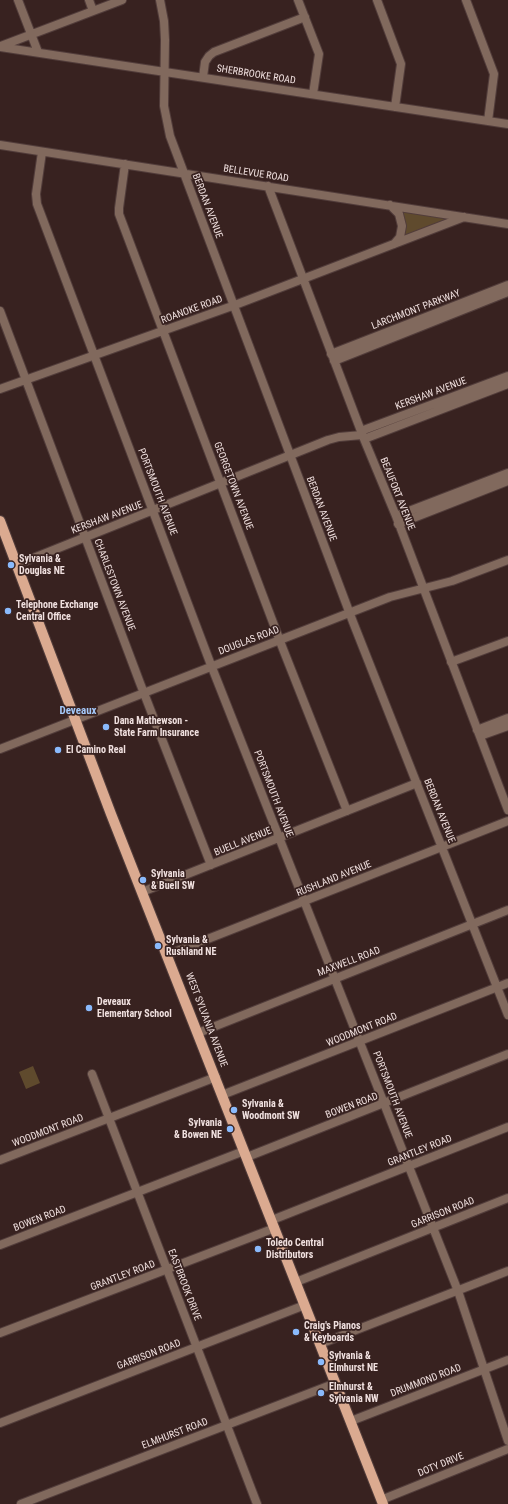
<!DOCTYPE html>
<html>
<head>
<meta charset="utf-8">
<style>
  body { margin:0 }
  canvas { display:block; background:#382220 }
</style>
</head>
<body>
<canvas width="508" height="1504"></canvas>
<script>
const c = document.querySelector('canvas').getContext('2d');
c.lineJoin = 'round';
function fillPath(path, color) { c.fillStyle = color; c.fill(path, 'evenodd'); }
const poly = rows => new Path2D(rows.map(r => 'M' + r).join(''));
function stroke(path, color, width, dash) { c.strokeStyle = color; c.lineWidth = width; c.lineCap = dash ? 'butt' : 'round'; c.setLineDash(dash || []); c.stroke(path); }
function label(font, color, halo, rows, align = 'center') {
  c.font = font + ' "Roboto Condensed",sans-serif'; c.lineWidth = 3.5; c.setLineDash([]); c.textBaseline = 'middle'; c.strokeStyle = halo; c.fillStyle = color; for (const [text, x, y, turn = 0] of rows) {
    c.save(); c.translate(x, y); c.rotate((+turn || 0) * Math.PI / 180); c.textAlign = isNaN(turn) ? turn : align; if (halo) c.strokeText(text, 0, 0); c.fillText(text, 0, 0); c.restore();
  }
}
fillPath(poly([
  [399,208,445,216,446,219,445,221,406,236,404,232],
  [33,1066,40,1083,26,1089,19,1072]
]), '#5f4a2d');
const minor = poly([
  [18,0,38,52],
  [89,0,93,11],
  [160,0,164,21,165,40,164,106,170,136,353,622,508,1015],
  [298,0,319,54,313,94],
  [377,0,401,64,395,107],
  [466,0,494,74,488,121],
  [1,46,122,0],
  [0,47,508,124],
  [203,77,205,62,209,56,214,52,305,17],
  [0,145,508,224],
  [42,152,36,194,37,204,211,665,458,1291,508,1441],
  [125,164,119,208,119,214,283,649,347,811],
  [268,186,364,439,396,516,508,810],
  [390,205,399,214,402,226,400,237,394,244],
  [0,311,140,683,211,865],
  [331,354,508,285],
  [334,361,508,292],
  [0,389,235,305,464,217],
  [361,431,508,376],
  [364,439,508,384],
  [396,516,508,473],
  [398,524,508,481],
  [16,565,328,440,339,437,362,435],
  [451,662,508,641],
  [477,730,508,718],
  [480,736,508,726],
  [0,749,390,597,452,581,508,560],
  [142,892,417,783],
  [167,955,508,821],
  [198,1033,508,910],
  [92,1074,257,1504],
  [222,1095,508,983],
  [247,1157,508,1054],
  [0,1160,216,1077],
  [272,1220,508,1127],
  [0,1245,244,1151],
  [296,1282,508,1198],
  [0,1333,275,1228],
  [320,1344,508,1271],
  [351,1421,508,1360],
  [0,1423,305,1305],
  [381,1500,508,1449],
  [21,1504,336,1383]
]);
const major = poly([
  [0,521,111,814,383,1504]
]);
stroke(minor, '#523d3b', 10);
stroke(major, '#523d3b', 12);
stroke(minor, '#81695d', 8);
stroke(major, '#dbaa90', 10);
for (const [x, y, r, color] of [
  [11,565,4,"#8abafc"],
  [8,611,4,"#8abafc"],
  [106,727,4,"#8abafc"],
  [58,750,4,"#8abafc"],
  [143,880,4,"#8abafc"],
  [158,946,4,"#8abafc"],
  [89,1008,4,"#8abafc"],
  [234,1110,4,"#8abafc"],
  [230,1129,4,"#8abafc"],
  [258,1249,4,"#8abafc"],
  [296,1332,4,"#8abafc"],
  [321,1362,4,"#8abafc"],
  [321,1393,4,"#8abafc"]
]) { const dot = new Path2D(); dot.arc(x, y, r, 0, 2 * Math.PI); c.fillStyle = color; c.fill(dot); stroke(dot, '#382220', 1.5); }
label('10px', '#f0e0df', '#382220', [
  ["SHERBROOKE ROAD",256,75,9],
  ["BELLEVUE ROAD",256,174,9],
  ["BERDAN AVENUE",207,206,69],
  ["ROANOKE ROAD",192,310,-20],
  ["LARCHMONT PARKWAY",416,310,-21],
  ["KERSHAW AVENUE",431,394,-21],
  ["GEORGETOWN AVENUE",233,486,69],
  ["PORTSMOUTH AVENUE",157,492,69],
  ["BEAUFORT AVENUE",397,494,68],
  ["BERDAN AVENUE",321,509,69],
  ["KERSHAW AVENUE",107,518,-21],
  ["CHARLESTOWN AVENUE",114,585,69],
  ["DOUGLAS ROAD",249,641,-21],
  ["PORTSMOUTH AVENUE",273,794,69],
  ["BERDAN AVENUE",439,811,68],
  ["BUELL AVENUE",243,842,-22],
  ["RUSHLAND AVENUE",334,879,-22],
  ["MAXWELL ROAD",349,962,-21],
  ["WEST SYLVANIA AVENUE",206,1020,69],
  ["WOODMONT ROAD",362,1030,-22],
  ["PORTSMOUTH AVENUE",392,1095,69],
  ["BOWEN ROAD",352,1106,-21],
  ["WOODMONT ROAD",48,1131,-21],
  ["GRANTLEY ROAD",420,1151,-22],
  ["GARRISON ROAD",443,1213,-22],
  ["BOWEN ROAD",40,1219,-21],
  ["GRANTLEY ROAD",123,1276,-21],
  ["EASTBROOK DRIVE",184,1285,69],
  ["GARRISON ROAD",149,1355,-21],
  ["DRUMMOND ROAD",426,1381,-21],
  ["ELMHURST ROAD",175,1434,-21],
  ["DOTY DRIVE",441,1465,-22]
]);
label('bold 10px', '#f0e0df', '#382220', [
  ["Sylvania &",19,559],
  ["Douglas NE",19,571],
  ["Telephone Exchange",16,605],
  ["Central Office",16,617],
  ["Dana Mathewson -",114,721],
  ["State Farm Insurance",114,733],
  ["El Camino Real",66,750],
  ["Sylvania",151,874],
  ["& Buell SW",151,886],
  ["Sylvania &",166,940],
  ["Rushland NE",166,952],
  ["Deveaux",97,1002],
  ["Elementary School",97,1014],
  ["Sylvania &",242,1104],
  ["Woodmont SW",242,1116],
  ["Sylvania",222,1123,"right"],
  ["& Bowen NE",222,1135,"right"],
  ["Toledo Central",266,1243],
  ["Distributors",266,1255],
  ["Craig's Pianos",304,1326],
  ["& Keyboards",304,1338],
  ["Sylvania &",329,1356],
  ["Elmhurst NE",329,1368],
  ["Elmhurst &",329,1387],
  ["Sylvania NW",329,1399]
], 'left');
label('bold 11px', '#a5c9fa', '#382220', [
  ["Deveaux",78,711]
]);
</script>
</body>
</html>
